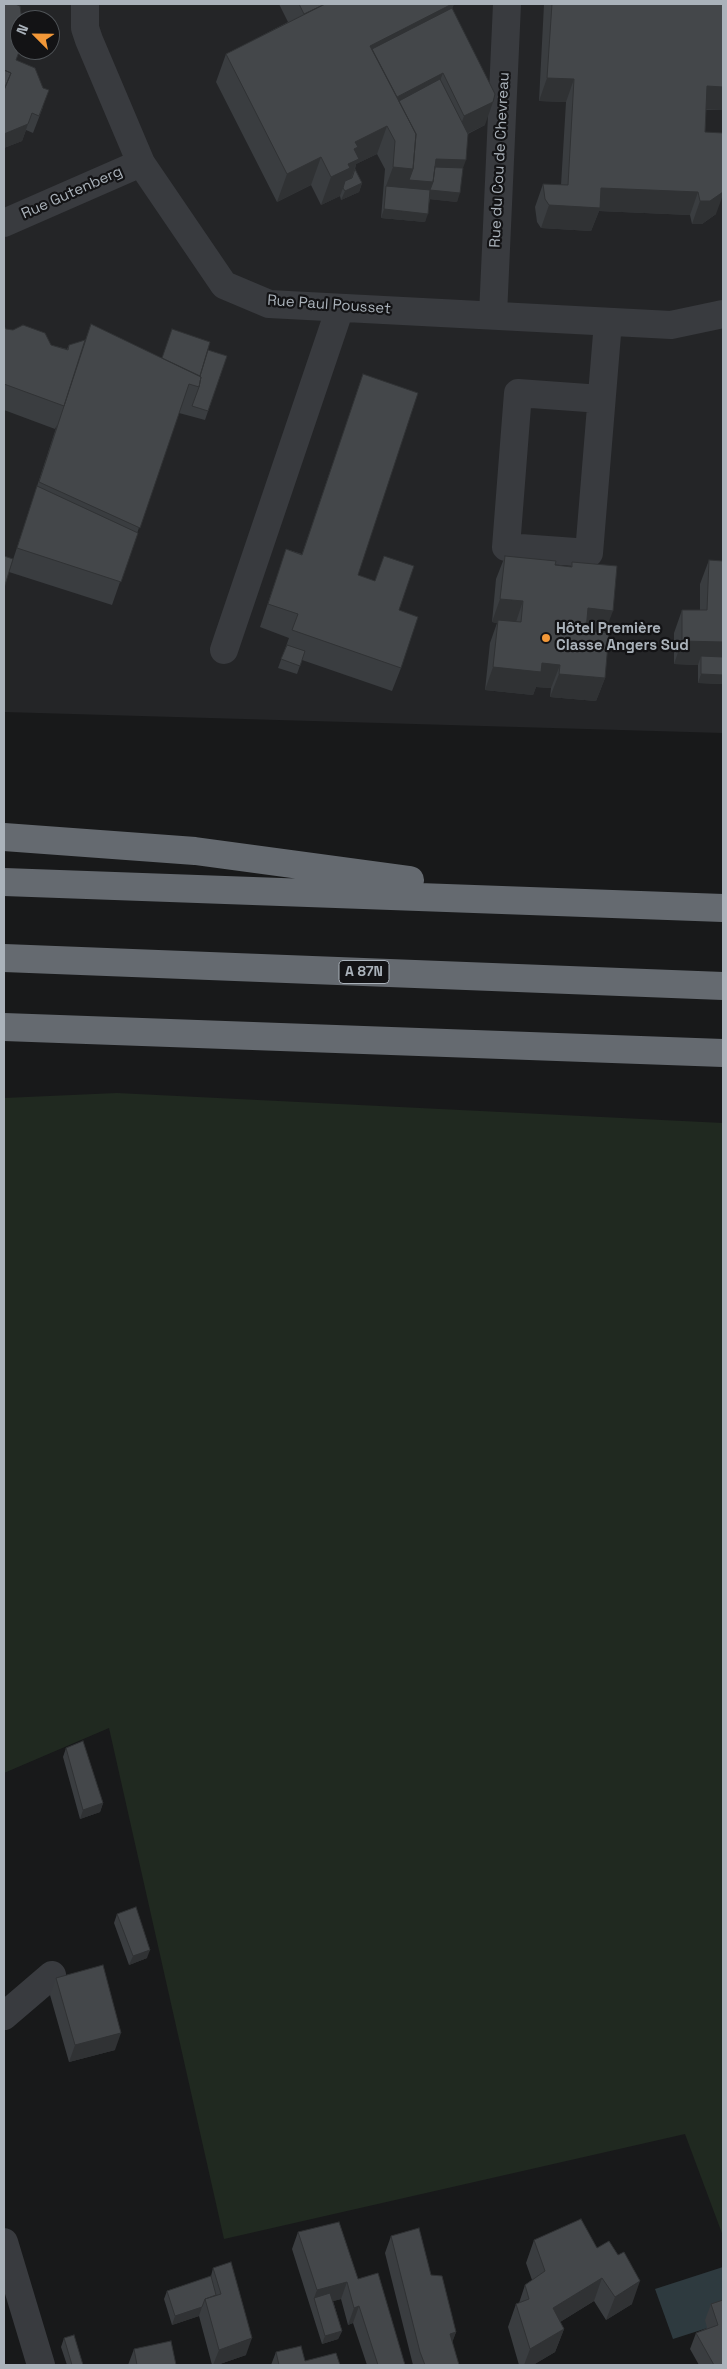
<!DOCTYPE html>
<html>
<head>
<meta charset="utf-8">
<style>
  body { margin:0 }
  #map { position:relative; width:727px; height:2369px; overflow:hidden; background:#18191a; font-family:"Space Grotesk",sans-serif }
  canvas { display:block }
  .frame { position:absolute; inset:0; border:5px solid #aab2ba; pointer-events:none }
  .north { position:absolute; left:10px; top:10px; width:50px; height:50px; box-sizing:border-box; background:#131315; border:1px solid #4f5357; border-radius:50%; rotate:293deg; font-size:14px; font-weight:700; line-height:20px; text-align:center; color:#aab2ba }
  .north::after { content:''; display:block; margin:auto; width:18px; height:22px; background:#f39838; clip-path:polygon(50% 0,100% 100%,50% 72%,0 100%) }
</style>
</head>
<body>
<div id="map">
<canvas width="727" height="2369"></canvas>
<div class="frame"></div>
<div class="north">N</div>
</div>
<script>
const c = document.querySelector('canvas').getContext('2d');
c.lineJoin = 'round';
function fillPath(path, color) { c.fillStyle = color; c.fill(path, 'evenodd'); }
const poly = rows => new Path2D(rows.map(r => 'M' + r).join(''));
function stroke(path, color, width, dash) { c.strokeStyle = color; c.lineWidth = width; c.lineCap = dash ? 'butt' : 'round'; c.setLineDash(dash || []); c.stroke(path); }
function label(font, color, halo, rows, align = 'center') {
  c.font = font + ' "Space Grotesk",sans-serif'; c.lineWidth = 4.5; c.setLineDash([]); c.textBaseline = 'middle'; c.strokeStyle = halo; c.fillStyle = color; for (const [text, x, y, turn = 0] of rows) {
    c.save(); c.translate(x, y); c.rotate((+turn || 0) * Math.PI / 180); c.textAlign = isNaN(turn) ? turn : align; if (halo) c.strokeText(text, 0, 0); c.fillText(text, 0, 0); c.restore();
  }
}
fillPath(poly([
  [4,4,723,4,723,733,4,712],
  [20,20,50,20,50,50,20,50]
]), '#242527');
fillPath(poly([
  [117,1093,723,1123,723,2236,685,2134,224,2239,109,1728,4,1773,4,1098]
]), '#202920');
fillPath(poly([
  [723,2267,723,2323,673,2339,655,2289]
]), '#2e3a3f');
stroke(poly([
  [85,4,85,28,89,40,141,163,224,285,269,304,671,325,723,314],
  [4,223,141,163],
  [493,315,507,4],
  [601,399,518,393,506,547,589,553,608,322],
  [224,650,340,308],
  [4,2016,52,1975],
  [4,2242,41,2365]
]), '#393b3f', 28);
stroke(poly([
  [4,837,195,851,410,880],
  [4,882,723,908],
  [4,958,723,986],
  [4,1027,723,1053]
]), '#656a70', 28);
fillPath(poly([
  [4,4,16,60,43,107,33,133,26,130,22,141,4,148],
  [279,4,454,4,452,8,485,125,468,134,457,202,430,199,425,222,381,218,385,169,377,154,356,164,355,169,362,183,359,192,341,200,340,196,321,205,311,185,277,202,216,82,226,54,288,22],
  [544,4,723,4,722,110,706,110,705,132,716,214,702,224,692,224,690,215,599,211,591,231,541,228,537,222,535,207,543,184,561,185,566,102,539,101],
  [91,324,161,358,208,350,227,356,205,420,179,413,112,605,9,572,57,425,55,429,4,410,4,326,6,329,51,345,67,349,69,345,85,341],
  [363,374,358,575,375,581,384,556,399,610,401,668,392,691,302,660,297,674,278,668,289,638,260,627,286,549,302,554],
  [505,556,555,565,571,567,572,562,605,632,605,678,596,701,550,697,551,688,536,687,533,695,485,690,490,643,497,623,492,622,496,579],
  [709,560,723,684,698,683,698,665,674,664,674,633,682,610,700,610,700,584],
  [66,1748,103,1803,100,1812,80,1819,63,1757],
  [117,1914,147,1958,129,1965,114,1923],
  [56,1978,115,2050,69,2062,50,1995],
  [298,2232,358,2279,405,2365,367,2365,353,2323,348,2325,341,2299,333,2301,342,2331,338,2339,322,2344,292,2249],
  [391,2236,431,2275,456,2332,452,2342,459,2365,413,2365,385,2253],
  [534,2240,597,2248,632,2304,606,2320,594,2301,560,2322,564,2329,555,2352,533,2365,519,2365,508,2327,516,2304,519,2303,525,2285,532,2280,526,2263],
  [213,2268,246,2355,217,2365,212,2365,199,2316,172,2325,164,2299,167,2291,211,2276],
  [723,2300,723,2365,699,2365,690,2349,696,2333,707,2328,705,2320,711,2304],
  [64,2338,83,2365,67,2365,61,2347],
  [134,2349,176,2365,128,2365],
  [276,2352,305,2361,340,2365,271,2365]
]), '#3a3d40');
fillPath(poly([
  [452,4,454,4,444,31,376,65,370,46],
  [443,73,434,96,397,116,394,99],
  [547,78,574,79,566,102,539,101],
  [707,86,723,87,723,107,722,110,699,109],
  [493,102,485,125,456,139,464,116],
  [28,124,22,141,4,148,4,134],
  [387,126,377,154,356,164,348,187,343,188,340,196,321,205,331,177,355,142],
  [321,157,311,185,277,202,287,174],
  [436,159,466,160,460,176,432,176],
  [393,167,413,169,433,182,427,199,386,186],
  [362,183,359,192,341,200,345,191],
  [601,188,698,192,690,215,599,211,591,231,541,228,549,205],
  [430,190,460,193,457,202,427,199],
  [723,192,723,195,716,214,702,224,692,224,700,201],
  [384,209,428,214,425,222,381,218],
  [500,599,523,601,515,625,498,620,497,623,492,622],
  [588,608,613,611,604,634,579,632],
  [682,641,723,642,723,666,701,656,698,665,674,664],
  [542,663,560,665,551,688,536,687,533,695,485,690,493,667],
  [559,674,605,678,596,701,550,697],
  [701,674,723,675,723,684,698,683],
  [103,1803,100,1812,80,1819,83,1810],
  [150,1950,147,1958,129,1965,133,1956],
  [121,2033,115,2050,69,2062,75,2045],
  [602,2278,594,2301,544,2332,553,2308],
  [640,2281,632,2304,606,2320,615,2297],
  [347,2282,341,2299,316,2306,314,2298,317,2290],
  [359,2306,353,2323,348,2325,354,2308],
  [202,2307,199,2316,172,2325,175,2316],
  [564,2329,555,2352,533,2365,524,2365,530,2349],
  [342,2331,338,2339,322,2344,325,2336],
  [456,2332,450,2349,450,2334],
  [252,2338,246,2355,217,2365,213,2365,219,2350]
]), '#303234');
const building = poly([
  [4,4,15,4,20,6,22,20,20,20,20,49,16,60,35,68,43,88,49,90,39,116,32,113,28,124,4,134,4,90,11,73,4,70,4,4],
  [299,4,325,4,304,14,299,4],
  [325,4,452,4,370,46,416,134,413,169,393,167,395,141,387,126,355,142,358,147,354,149,359,159,348,164,350,168,331,177,321,157,287,174,226,54,325,4],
  [552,4,723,4,723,87,707,86,705,132,723,133,723,192,710,201,700,201,698,192,601,188,600,208,549,205,545,199,543,184,568,185,574,79,547,78,552,4],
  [452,8,495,94,493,102,464,116,443,73,397,97,372,49,452,8],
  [4,70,11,73,4,90,4,70],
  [440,79,468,134,466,160,436,159,433,182,409,180,413,169,416,134,399,101,440,79],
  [435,167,463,168,460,193,430,190,428,214,384,209,386,186,430,190,433,182,435,167],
  [355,169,362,183,345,191,343,188,345,181,352,178,355,169],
  [91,324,201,377,199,387,189,384,140,528,39,482,91,324],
  [23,325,45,333,51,345,68,350,69,345,85,340,64,406,4,384,4,326,6,329,13,330,23,325],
  [172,329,210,342,200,376,162,358,172,329],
  [208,350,227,356,208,411,192,406,199,387,201,377,200,376,208,350],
  [363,374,418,393,358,575,375,581,384,556,414,566,399,610,418,617,401,668,292,630,298,614,268,604,286,549,302,555,363,374],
  [37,486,138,533,121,582,17,548,37,486],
  [4,556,13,559,4,588,4,556],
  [505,556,556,561,555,565,572,567,572,562,617,566,613,611,588,608,586,630,609,633,605,678,559,674,560,665,542,663,541,672,493,667,498,620,521,622,523,601,500,599,505,556],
  [709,560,723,561,723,642,682,641,682,610,707,610,709,560],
  [287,645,305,651,300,666,281,659,287,645],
  [701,656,723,657,723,675,701,674,701,656],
  [83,1741,103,1803,83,1810,66,1748,83,1741],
  [136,1907,150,1950,133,1956,117,1914,136,1907],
  [103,1965,121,2033,75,2045,56,1978,103,1965],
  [581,2219,597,2248,609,2241,618,2255,624,2252,640,2281,615,2297,602,2278,553,2308,564,2329,530,2349,516,2304,529,2299,525,2285,545,2271,534,2240,581,2219],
  [339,2222,358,2279,378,2273,405,2365,378,2365,359,2306,354,2308,347,2282,317,2290,298,2232,339,2222],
  [419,2228,431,2275,442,2276,456,2332,450,2334,459,2365,425,2365,420,2352,391,2236,419,2228],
  [231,2262,252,2338,219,2350,205,2299,221,2294,213,2268,231,2262],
  [211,2276,216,2295,205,2299,202,2307,175,2316,167,2291,211,2276],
  [330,2293,342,2331,325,2336,314,2298,330,2293],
  [723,2300,723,2365,714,2365,696,2333,718,2325,711,2304,723,2300],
  [74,2335,83,2365,72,2365,64,2338,74,2335],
  [171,2341,176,2365,137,2365,134,2349,171,2341],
  [301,2346,305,2361,336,2353,340,2365,279,2365,276,2352,301,2346]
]);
fillPath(building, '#44474a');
stroke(building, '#303234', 1);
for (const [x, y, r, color] of [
  [546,638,5,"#f39838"]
]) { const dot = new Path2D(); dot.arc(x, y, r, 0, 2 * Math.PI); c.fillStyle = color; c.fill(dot); stroke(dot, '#131315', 2); }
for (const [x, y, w] of [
  [364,972,50]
]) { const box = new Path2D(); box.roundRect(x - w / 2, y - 11.5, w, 23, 4); c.fillStyle = '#131315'; c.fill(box); stroke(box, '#aab2ba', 1); }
label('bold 14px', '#aab2ba', null, [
  ["A 87N",364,972]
]);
label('15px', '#aab2ba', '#131315', [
  ["Rue du Cou de Chevreau",500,160,-87],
  ["Rue Gutenberg",72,193,-24],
  ["Rue Paul Pousset",329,305,4]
]);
label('bold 15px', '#aab2ba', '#131315', [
  ["Hôtel Première",556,629],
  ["Classe Angers Sud",556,646]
], 'left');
</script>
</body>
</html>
